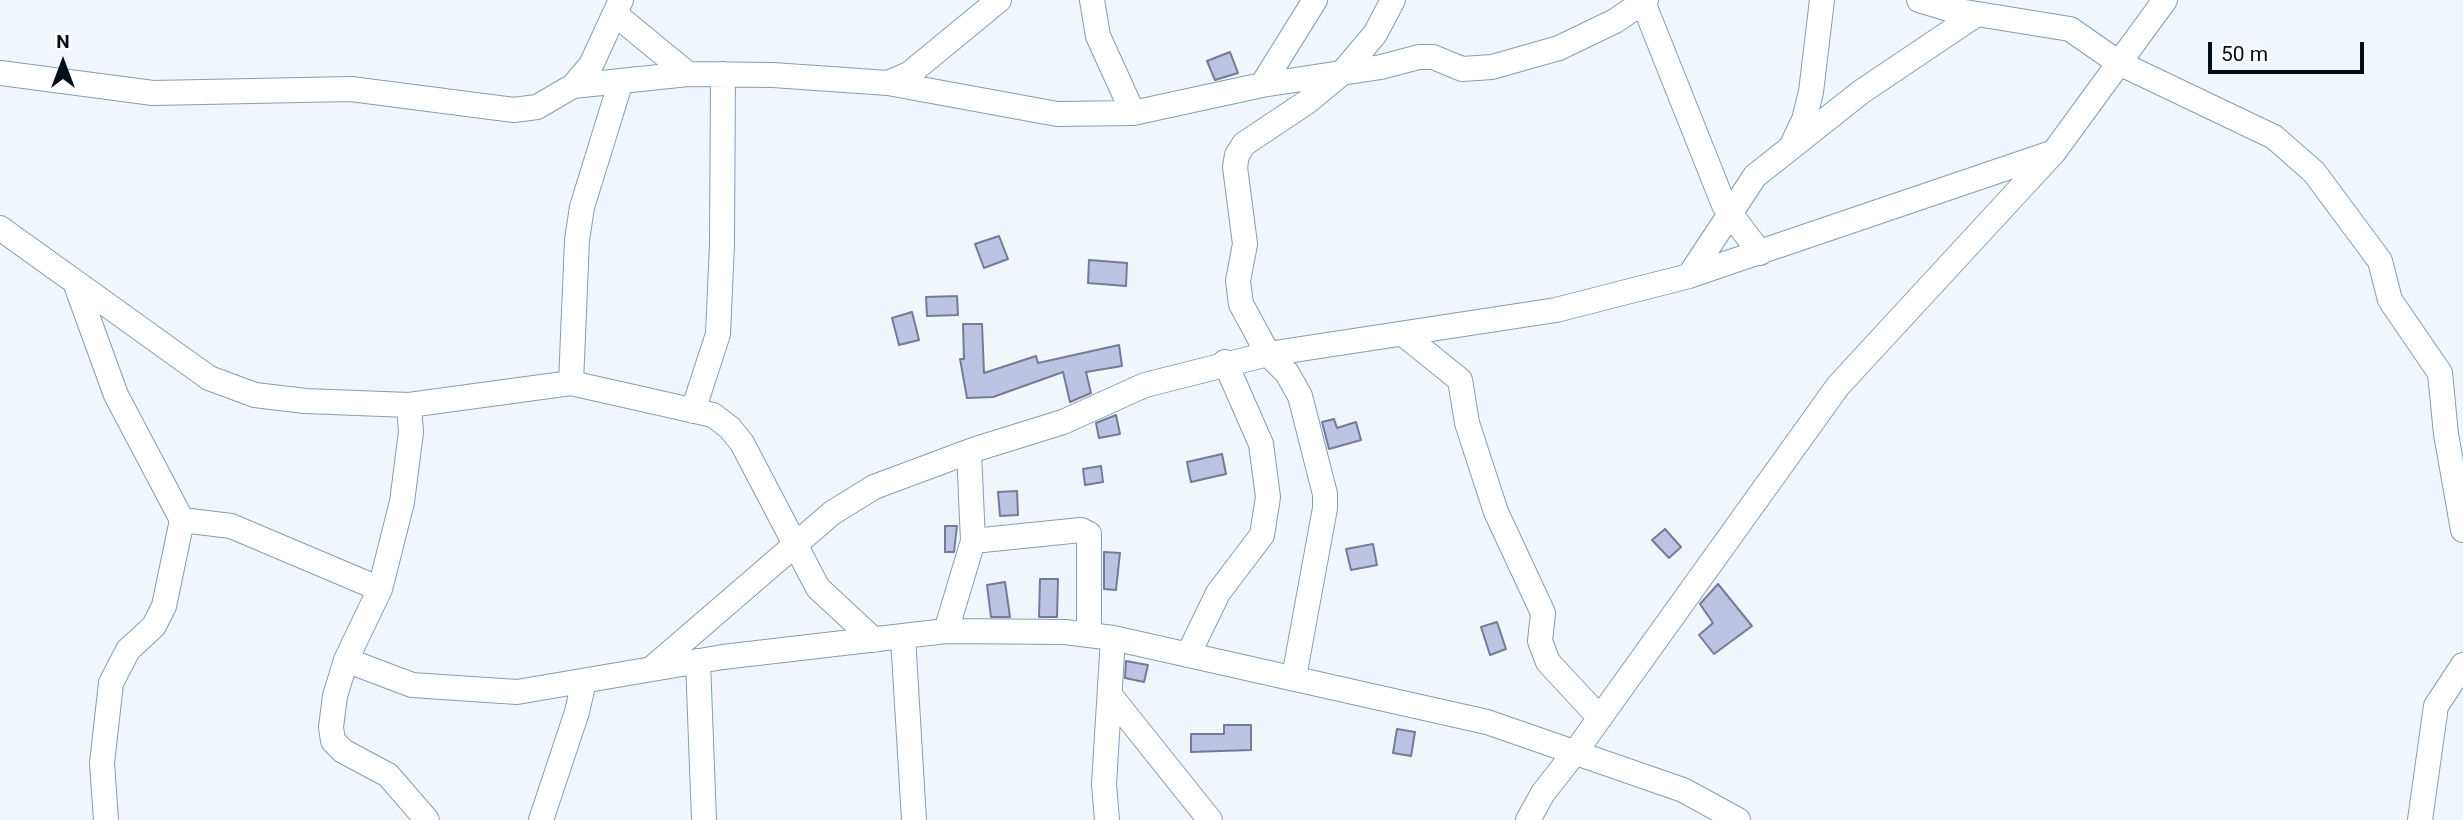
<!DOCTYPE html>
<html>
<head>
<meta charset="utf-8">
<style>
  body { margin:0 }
  #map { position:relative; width:2463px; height:820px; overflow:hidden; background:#f0f6fb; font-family:Roboto,sans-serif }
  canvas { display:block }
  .north { position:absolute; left:28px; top:28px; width:70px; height:70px; -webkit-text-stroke:5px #fff; paint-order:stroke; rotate:0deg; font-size:19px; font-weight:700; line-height:28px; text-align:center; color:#050e16 }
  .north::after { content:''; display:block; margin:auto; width:24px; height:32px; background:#050e16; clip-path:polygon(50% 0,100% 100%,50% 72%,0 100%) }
  .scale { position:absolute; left:2208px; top:42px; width:156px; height:32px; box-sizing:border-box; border:4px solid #050e16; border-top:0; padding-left:9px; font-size:21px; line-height:24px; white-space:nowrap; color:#050e16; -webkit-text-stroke:5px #fff; paint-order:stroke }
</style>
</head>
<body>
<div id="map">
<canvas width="2463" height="820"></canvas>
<div class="north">N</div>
<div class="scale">50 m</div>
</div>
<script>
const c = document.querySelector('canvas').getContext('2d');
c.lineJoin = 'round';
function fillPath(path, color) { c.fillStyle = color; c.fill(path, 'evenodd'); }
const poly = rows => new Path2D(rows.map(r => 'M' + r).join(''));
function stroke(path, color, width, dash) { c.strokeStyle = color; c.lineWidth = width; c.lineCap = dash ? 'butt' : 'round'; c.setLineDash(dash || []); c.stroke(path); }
const building = poly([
  [1230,52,1238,73,1215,80,1207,61,1230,52],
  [999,236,1008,259,984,268,975,244,999,236],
  [1089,260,1127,263,1126,286,1088,283,1089,260],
  [957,296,958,315,927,316,926,297,957,296],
  [912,312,919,340,899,345,892,318,912,312],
  [963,324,982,324,984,373,1036,356,1038,363,1119,345,1122,366,1086,372,1091,393,1070,402,1063,372,993,397,967,398,960,359,964,359,963,324],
  [1116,415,1120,434,1099,438,1096,423,1116,415],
  [1334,419,1337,428,1356,422,1361,440,1329,449,1322,422,1334,419],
  [1222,454,1226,474,1191,482,1187,462,1222,454],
  [1101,466,1103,482,1085,485,1083,469,1101,466],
  [1017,491,1018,515,1000,516,998,492,1017,491],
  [945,526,957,526,954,552,945,552,945,526],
  [1665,529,1681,547,1669,558,1652,540,1665,529],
  [1373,544,1377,565,1351,570,1346,549,1373,544],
  [1104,552,1120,553,1116,590,1104,589,1104,552],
  [1040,579,1058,579,1057,617,1039,617,1040,579],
  [1005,582,1010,617,991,617,987,585,1005,582],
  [1718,584,1752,626,1714,654,1699,635,1713,623,1700,604,1718,584],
  [1497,622,1506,649,1490,655,1481,627,1497,622],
  [1126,661,1148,665,1144,682,1125,678,1126,661],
  [1224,725,1251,725,1251,750,1191,752,1191,734,1224,734,1224,725],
  [1397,729,1415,732,1411,756,1393,753,1397,729]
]);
fillPath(building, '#bdc3e3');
stroke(building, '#757a98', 2);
const street = poly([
  [1092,0,1098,36,1133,113],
  [1919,0,1952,10,2070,29,2119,63,2274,137,2314,172,2380,261,2390,300,2440,373,2446,434,2463,530],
  [1643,2,1724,205,1760,253],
  [615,14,688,74],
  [0,73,153,93,351,89,514,110,537,107,573,86,591,65,621,0],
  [888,83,1057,114,1133,113,1262,85,1381,67,1419,57,1433,57,1462,69,1492,67,1559,48,1615,21,1646,0],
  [1262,85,1315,0],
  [573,86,688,74,773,75,888,83,909,74,999,0],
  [1792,145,1804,120,1811,92,1822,0],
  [0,228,209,378,255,395,305,401,409,405,571,383,713,415,730,428,742,443,818,588,874,640],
  [1689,276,1755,176,1861,92,1977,14],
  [76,285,116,395,182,520,231,526,380,589],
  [1403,334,1460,380,1467,423,1496,512,1543,613,1540,641,1548,662,1600,718],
  [571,383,577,240,582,207,621,81],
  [409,405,411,432,402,502,380,589,346,660,335,696,331,727,333,741,343,751,388,775,427,820],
  [693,411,718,334,722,244,723,74],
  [973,541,1081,530,1089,534,1089,635],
  [946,631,973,541,969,452],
  [903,637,914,820],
  [1188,655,1218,593,1262,535,1268,497,1261,444,1225,362],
  [346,660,412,685,517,692,723,657,946,631,1065,632,1113,638,1487,722,1683,790,1738,820],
  [698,661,704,820],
  [651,669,832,513,874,487,976,449,1063,422,1145,385,1268,354,1556,310,1689,276,2054,152],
  [1294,677,1325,508,1325,494,1300,396,1287,373,1268,354,1241,304,1238,281,1245,244,1235,167,1237,155,1244,144,1307,102,1342,73,1375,34,1393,0],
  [1110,695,1210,820],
  [106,820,102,763,111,683,128,650,154,626,164,606,182,520],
  [541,820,577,712,584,681],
  [1107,820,1104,784,1113,638],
  [1528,820,1543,793,1576,751,1838,386,2054,152,2165,0],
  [2420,820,2436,706,2463,665]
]);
stroke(street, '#839eb5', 26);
stroke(street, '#fff', 24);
</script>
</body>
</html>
